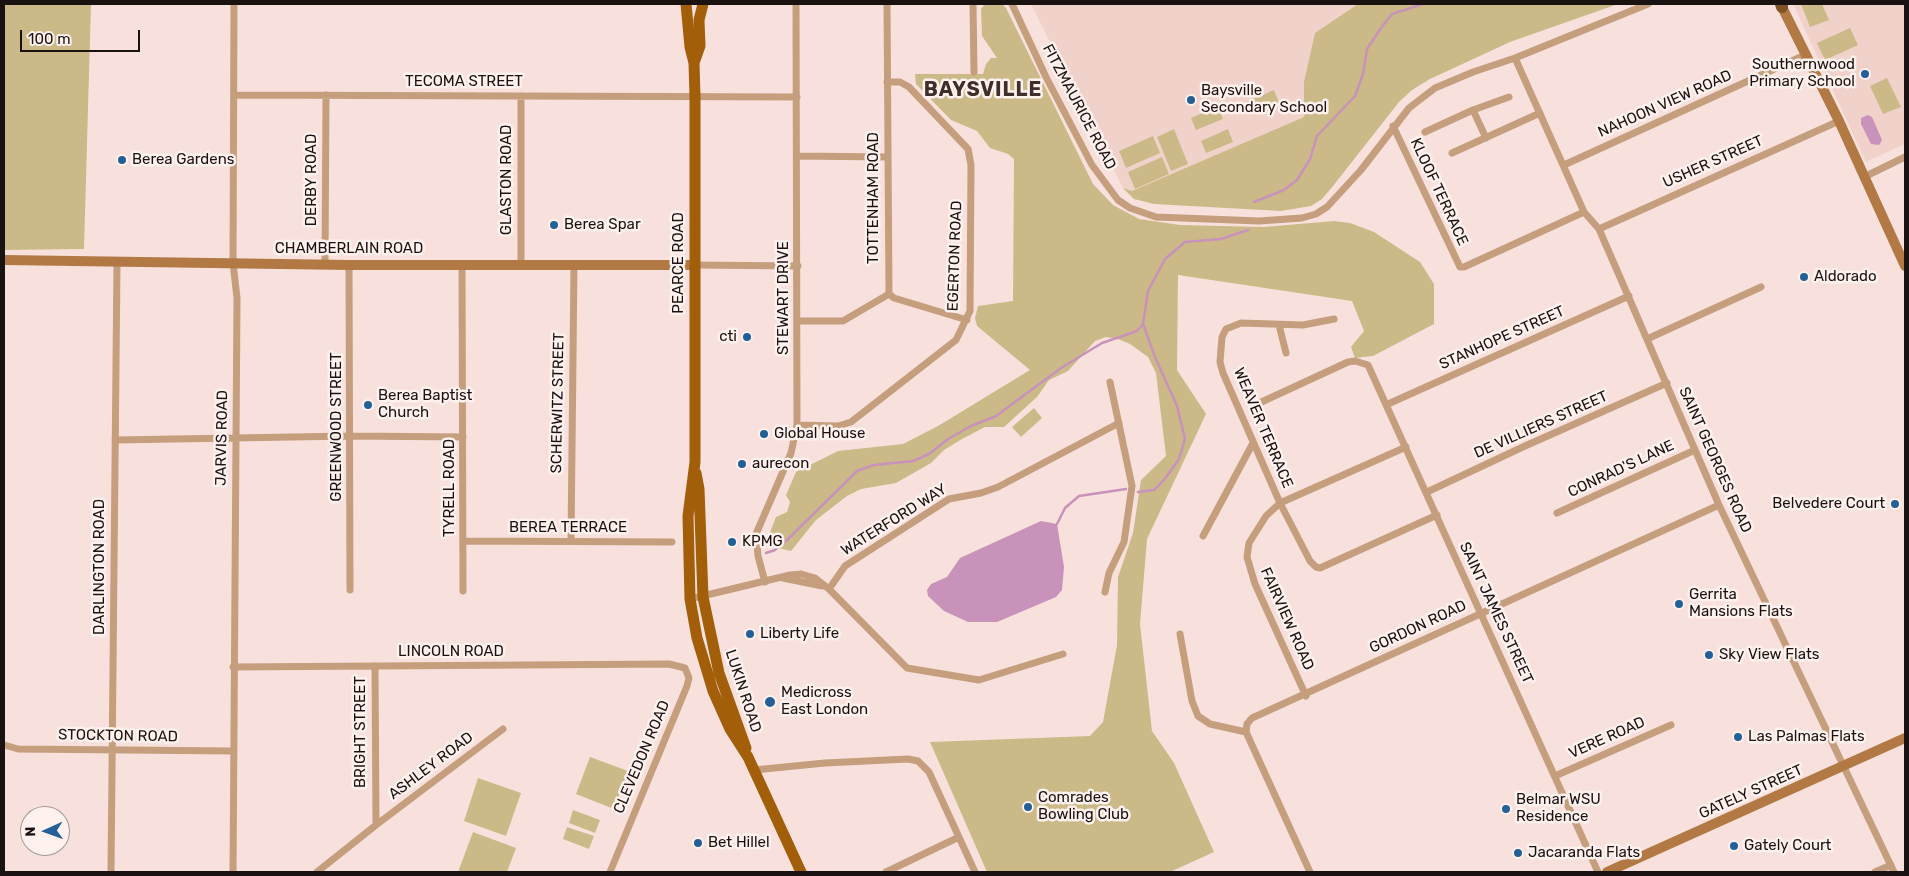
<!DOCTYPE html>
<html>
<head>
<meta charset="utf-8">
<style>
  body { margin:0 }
  #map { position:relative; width:1909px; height:876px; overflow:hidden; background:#f8e1dc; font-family:Rubik,sans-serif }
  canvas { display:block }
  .frame { position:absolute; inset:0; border:5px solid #191210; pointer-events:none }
  .north { position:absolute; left:20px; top:806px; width:50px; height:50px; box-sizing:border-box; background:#fef1ee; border:1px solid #a29895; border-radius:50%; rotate:268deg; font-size:14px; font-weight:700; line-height:20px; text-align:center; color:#191210 }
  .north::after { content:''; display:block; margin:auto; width:18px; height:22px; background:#236097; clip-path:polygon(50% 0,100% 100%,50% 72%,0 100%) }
  .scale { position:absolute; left:20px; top:30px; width:120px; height:22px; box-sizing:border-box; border:2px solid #191210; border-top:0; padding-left:6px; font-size:15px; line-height:18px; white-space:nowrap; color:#191210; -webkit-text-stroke:4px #fef1ee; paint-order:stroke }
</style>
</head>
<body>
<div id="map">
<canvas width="1909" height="876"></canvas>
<div class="frame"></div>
<div class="north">N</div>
<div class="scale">100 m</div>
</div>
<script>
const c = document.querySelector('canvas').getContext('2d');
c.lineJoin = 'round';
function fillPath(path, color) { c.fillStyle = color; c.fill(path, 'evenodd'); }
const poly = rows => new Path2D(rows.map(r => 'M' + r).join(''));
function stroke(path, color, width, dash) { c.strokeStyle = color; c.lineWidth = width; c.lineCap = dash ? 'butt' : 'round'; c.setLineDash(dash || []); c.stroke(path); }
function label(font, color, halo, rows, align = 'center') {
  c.font = font + ' Rubik,sans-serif'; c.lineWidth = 5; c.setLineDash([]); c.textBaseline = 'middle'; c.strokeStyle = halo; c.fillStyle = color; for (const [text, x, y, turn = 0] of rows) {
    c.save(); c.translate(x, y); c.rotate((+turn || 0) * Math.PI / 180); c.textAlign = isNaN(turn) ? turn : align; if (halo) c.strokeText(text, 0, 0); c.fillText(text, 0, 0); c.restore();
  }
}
fillPath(poly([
  [1031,4,1358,4,1304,82,1304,117,1132,191,1123,188],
  [1793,4,1905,4,1905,144,1866,162]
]), '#f1d2cb');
fillPath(poly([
  [4,4,91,4,84,249,4,250],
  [985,4,1002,4,1006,8,1093,184,1113,205,1139,219,1180,225,1264,227,1334,221,1350,223,1374,232,1420,262,1434,284,1434,324,1373,356,1355,358,1351,347,1364,331,1352,301,1178,275,1177,370,1206,414,1147,539,1140,624,1152,731,1174,763,1214,852,1170,872,987,872,930,742,1090,736,1103,722,1117,645,1118,577,1133,533,1141,480,1166,456,1156,373,1148,357,1130,344,1118,339,1106,337,1095,341,1068,371,1049,380,1037,397,1004,427,985,427,962,439,944,450,931,463,896,483,861,489,847,496,816,520,791,551,765,545,776,517,787,512,790,502,786,495,796,472,838,451,903,444,938,426,1030,370,977,326,975,318,978,306,1013,301,1014,159,1008,154,990,148,977,131,951,120,916,84,915,74,983,74,986,64,991,58,997,58,982,36,981,9],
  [1358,4,1618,4,1510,42,1430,79,1412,90,1399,102,1333,186,1322,199,1311,206,1281,211,1154,204,1134,199,1123,188,1132,191,1304,117,1304,82,1315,33],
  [1801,4,1822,4,1829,20,1810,27],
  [1850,28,1858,45,1825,60,1817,43],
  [1887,78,1901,107,1883,114,1870,86],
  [1274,90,1279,103,1252,115,1246,102],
  [1218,106,1223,119,1196,130,1191,118],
  [1174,129,1188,164,1171,171,1157,137],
  [1228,129,1233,142,1206,153,1201,141],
  [1153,136,1160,153,1126,168,1119,151],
  [1162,157,1169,174,1135,189,1128,172],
  [1034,408,1042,418,1021,437,1012,427],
  [590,757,628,771,614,809,576,794],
  [478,778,521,793,506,836,464,821],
  [573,810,600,820,595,833,569,823],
  [567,827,594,836,589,849,563,839],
  [473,832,516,848,507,872,458,872]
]), '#cbba87');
fillPath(poly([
  [1868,115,1872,117,1882,140,1879,145,1871,144,1861,124,1861,118],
  [1041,521,1057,524,1064,567,1062,590,1056,597,997,622,968,622,944,611,928,596,927,590,931,584,947,577,960,558]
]), '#c892bb');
stroke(poly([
  [1254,202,1284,190,1297,180,1310,159,1317,136,1355,96,1363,74,1367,49,1381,28,1392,14,1423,4],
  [1138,492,1154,490,1164,480,1179,459,1185,439,1177,406,1155,357,1143,324,1148,291,1165,259,1185,242,1221,239,1248,230],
  [1057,524,1065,508,1079,496,1126,489],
  [766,553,775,550,787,540,857,471,874,465,913,461,929,454,948,439,971,426,996,416,1061,368,1102,343,1137,331,1143,324]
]), '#c892bb', 2.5);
stroke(poly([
  [973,4,974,72],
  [1012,4,1046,77,1092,165,1118,200,1130,208,1156,217,1259,221,1302,218,1316,214,1327,207,1361,170,1409,108,1435,88,1473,72,1515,58,1648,4],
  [1515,58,1584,212,1599,229,1719,505,1894,872],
  [234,95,797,97],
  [1393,126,1460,267,1464,267,1584,212],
  [1425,132,1473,110],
  [1486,138,1473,110,1509,97],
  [1452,153,1540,113],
  [798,156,887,157],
  [1564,165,1805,55],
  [1864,177,1905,157],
  [1599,229,1839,121],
  [325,264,326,95],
  [462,264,463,591],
  [521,264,521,96],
  [349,265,350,590],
  [694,265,798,266],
  [889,294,894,298,967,320],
  [1334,319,1303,325,1241,323,1226,329,1222,337,1220,362,1223,373,1280,503,1310,561,1316,567,1320,568,1437,515],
  [798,321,843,321,889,294,887,4],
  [1279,325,1286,353],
  [1647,339,1761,287],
  [1388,404,1629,296],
  [1255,405,1348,362,1355,361,1368,365,1598,872],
  [797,425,838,426,851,422,956,340,970,311,971,165,968,149,909,87,900,82,887,82],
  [115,440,351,436,463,437],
  [1427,492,1525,446,1667,383],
  [1557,513,1695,450],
  [1203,536,1253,443],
  [463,541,672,542],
  [571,541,574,264],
  [783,578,822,586],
  [765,582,758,556,756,534,791,453,797,425,796,4],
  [829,589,845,566,949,499,981,493,998,487,1119,423],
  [1105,592,1109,573,1124,542,1132,486,1110,382],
  [690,599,790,575,801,574,815,578,829,589,907,668,979,680,1063,654],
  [1180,634,1192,701,1198,716,1210,724,1246,732],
  [233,667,669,664,685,668,689,678,687,686,610,872],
  [1306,696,1255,584,1247,557,1249,543,1266,516,1280,503,1406,447],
  [1246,732,1247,724,1252,718,1719,505],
  [1246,732,1310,872],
  [4,745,18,749,233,751],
  [754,770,825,763,908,759,918,761,929,772,975,872],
  [1555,776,1671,725],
  [376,825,503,729],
  [111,872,117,263],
  [233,872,237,298,233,263,234,4],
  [317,872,376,825,375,666],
  [886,872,959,837],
  [1875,872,1891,865]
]), '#c59e7d', 7);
stroke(poly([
  [1782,7,1839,121,1905,266],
  [4,260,349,265,694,265],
  [1607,872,1905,738]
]), '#b27945', 10);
stroke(poly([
  [686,4,690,47,694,63,695,97,695,462,688,516,690,599,697,638,713,691,730,729,748,757,801,872],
  [694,63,700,46,699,20,703,4],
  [696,473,699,489,703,597,719,673,746,748]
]), '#a35e0a', 11);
stroke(poly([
  [1781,4,1782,7]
]), '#815225', 12);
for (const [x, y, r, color] of [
  [1865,74,5,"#236097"],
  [1191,100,5,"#236097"],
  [122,160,5,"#236097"],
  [554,225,5,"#236097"],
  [1804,277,5,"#236097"],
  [747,337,5,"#236097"],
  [368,405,5,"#236097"],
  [764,434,5,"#236097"],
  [742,464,5,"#236097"],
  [1895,504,5,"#236097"],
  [732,542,5,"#236097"],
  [1679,604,5,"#236097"],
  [750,634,5,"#236097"],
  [1709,655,5,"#236097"],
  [770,702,6,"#236097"],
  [1738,737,5,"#236097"],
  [1028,807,5,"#236097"],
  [1506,809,5,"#236097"],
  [698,843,5,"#236097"],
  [1734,846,5,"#236097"],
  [1518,853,5,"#236097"]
]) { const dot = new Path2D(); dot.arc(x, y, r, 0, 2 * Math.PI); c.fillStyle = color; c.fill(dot); stroke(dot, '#fef1ee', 2); }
label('15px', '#191210', '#fef1ee', [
  ["Southernwood",1855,65,"right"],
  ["Primary School",1855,82,"right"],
  ["Baysville",1201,91],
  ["Secondary School",1201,108],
  ["Berea Gardens",132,160],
  ["Berea Spar",564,225],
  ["Aldorado",1814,277],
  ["cti",737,337,"right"],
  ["Berea Baptist",378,396],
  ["Church",378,413],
  ["Global House",774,434],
  ["aurecon",752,464],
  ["Belvedere Court",1885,504,"right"],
  ["KPMG",742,542],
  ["Gerrita",1689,595],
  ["Mansions Flats",1689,612],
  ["Liberty Life",760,634],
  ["Sky View Flats",1719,655],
  ["Medicross",781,693],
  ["East London",781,710],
  ["Las Palmas Flats",1748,737],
  ["Comrades",1038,798],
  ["Bowling Club",1038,815],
  ["Belmar WSU",1516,800],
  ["Residence",1516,817],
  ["Bet Hillel",708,843],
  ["Gately Court",1744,846],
  ["Jacaranda Flats",1528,853]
], 'left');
label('15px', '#191210', '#fef1ee', [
  ["TECOMA STREET",464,82],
  ["NAHOON VIEW ROAD",1665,104,-24],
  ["FITZMAURICE ROAD",1079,107,62],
  ["USHER STREET",1713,162,-24],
  ["DERBY ROAD",312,180,-90],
  ["GLASTON ROAD",507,180,-90],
  ["KLOOF TERRACE",1439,192,65],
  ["TOTTENHAM ROAD",874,198,-90],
  ["CHAMBERLAIN ROAD",349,249],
  ["EGERTON ROAD",955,256,-88],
  ["PEARCE ROAD",679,263,-90],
  ["STEWART DRIVE",784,298,-90],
  ["STANHOPE STREET",1502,338,-24],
  ["SCHERWITZ STREET",558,403,-89],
  ["DE VILLIERS STREET",1541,425,-24],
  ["GREENWOOD STREET",337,427,-90],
  ["WEAVER TERRACE",1263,428,67],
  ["JARVIS ROAD",222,438,-89],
  ["SAINT GEORGES ROAD",1715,460,66],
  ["CONRAD'S LANE",1621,469,-25],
  ["TYRELL ROAD",450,488,-90],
  ["WATERFORD WAY",894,520,-32],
  ["BEREA TERRACE",568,528],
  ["DARLINGTON ROAD",100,567,-90],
  ["SAINT JAMES STREET",1496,613,65],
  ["FAIRVIEW ROAD",1287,619,66],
  ["GORDON ROAD",1418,627,-25],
  ["LINCOLN ROAD",451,652],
  ["LUKIN ROAD",743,691,72],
  ["BRIGHT STREET",361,732,-90],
  ["STOCKTON ROAD",118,736,1],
  ["VERE ROAD",1607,738,-24],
  ["CLEVEDON ROAD",642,757,-67],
  ["ASHLEY ROAD",431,766,-37],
  ["GATELY STREET",1751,792,-24]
]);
c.letterSpacing = '1px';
label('bold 20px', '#3f2e2a', '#fef1ee', [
  ["BAYSVILLE",983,90]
]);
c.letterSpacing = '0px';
</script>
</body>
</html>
